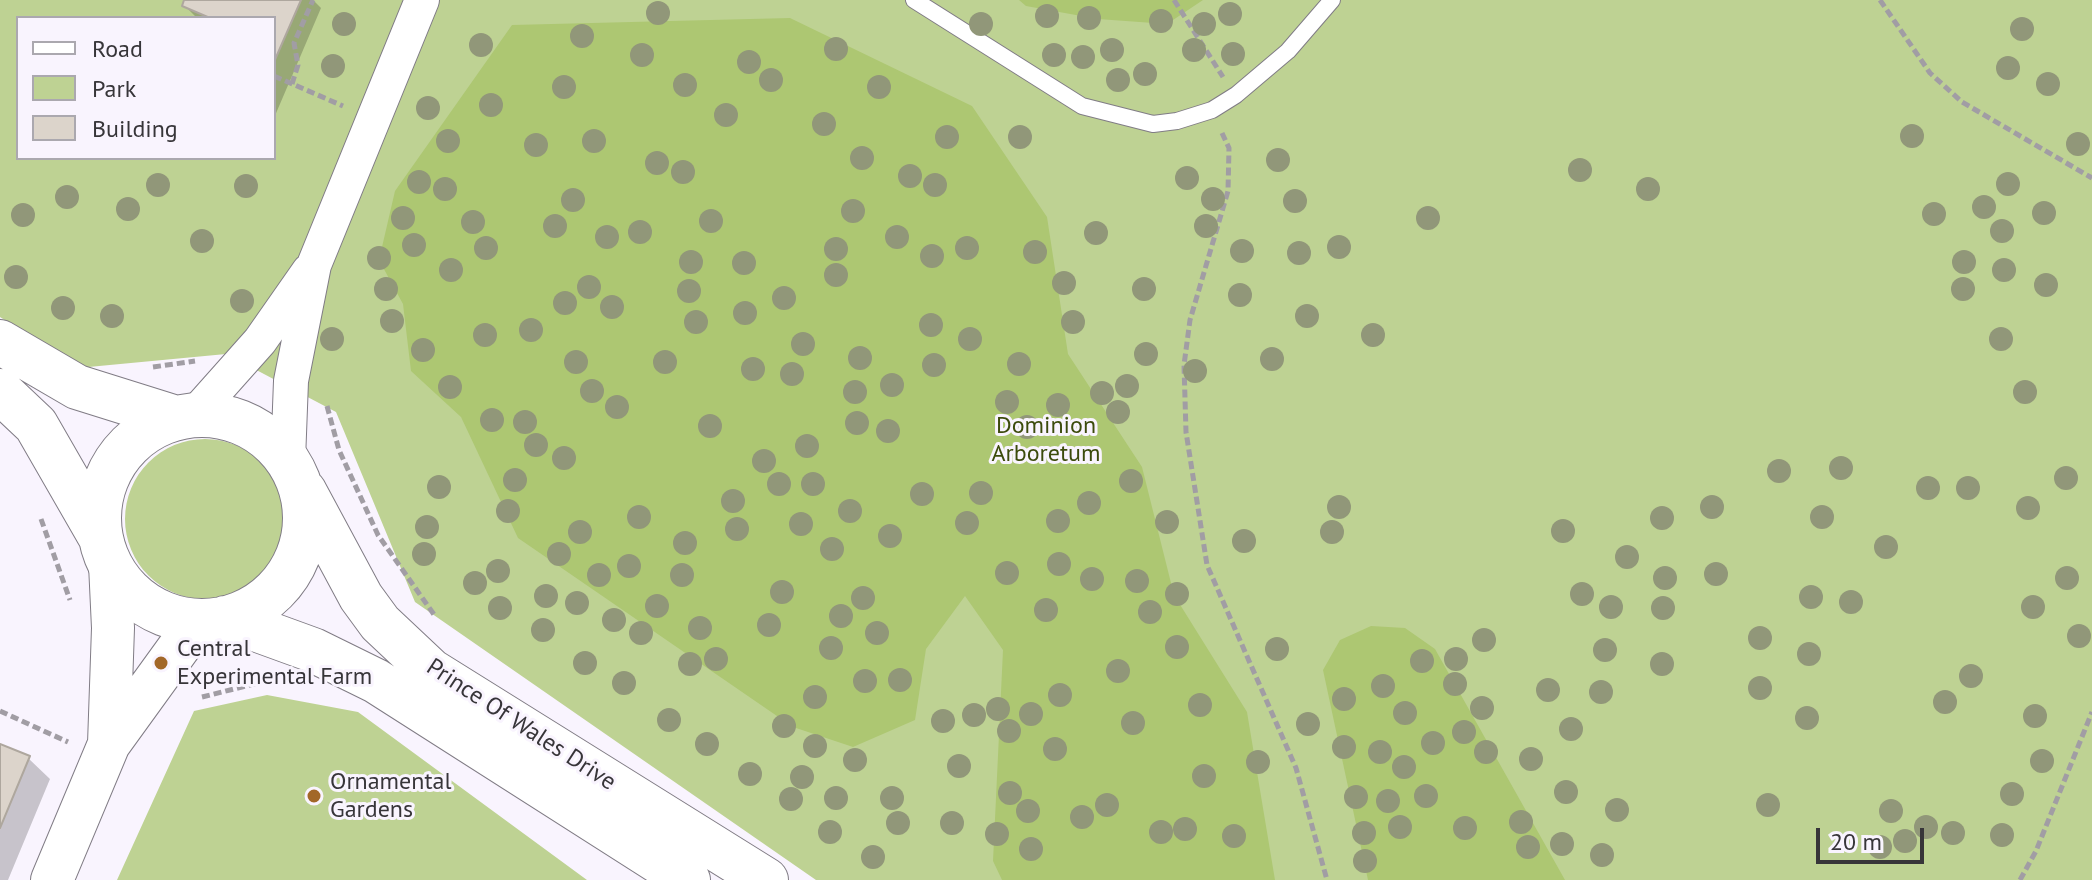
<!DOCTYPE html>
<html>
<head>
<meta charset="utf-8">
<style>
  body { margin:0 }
  #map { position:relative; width:2092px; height:880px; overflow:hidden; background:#f9f4fe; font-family:"PT Sans",sans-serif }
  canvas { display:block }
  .legend { position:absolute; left:16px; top:16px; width:260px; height:144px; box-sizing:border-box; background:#f9f4fe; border:2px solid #aba8af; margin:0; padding:10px 14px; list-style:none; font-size:24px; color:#373539 }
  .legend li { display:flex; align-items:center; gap:16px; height:40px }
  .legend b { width:40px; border:2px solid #aba8af }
  .scale { position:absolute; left:1816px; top:828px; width:108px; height:36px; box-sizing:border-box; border:4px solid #373539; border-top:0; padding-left:10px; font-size:24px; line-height:28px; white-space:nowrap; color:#373539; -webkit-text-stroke:6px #f9f4fe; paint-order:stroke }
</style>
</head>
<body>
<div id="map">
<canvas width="2092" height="880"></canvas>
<ul class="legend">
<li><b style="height:10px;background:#fff"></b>Road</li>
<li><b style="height:22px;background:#bed293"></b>Park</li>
<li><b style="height:22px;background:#dcd4cb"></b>Building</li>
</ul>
<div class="scale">20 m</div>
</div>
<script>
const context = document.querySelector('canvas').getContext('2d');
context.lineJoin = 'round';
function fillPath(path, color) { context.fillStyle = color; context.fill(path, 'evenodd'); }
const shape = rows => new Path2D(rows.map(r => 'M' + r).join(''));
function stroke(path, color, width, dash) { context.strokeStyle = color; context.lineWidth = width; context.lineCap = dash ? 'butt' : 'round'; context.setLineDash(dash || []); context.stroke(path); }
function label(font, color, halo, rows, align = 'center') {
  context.font = font + ' "PT Sans",sans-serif'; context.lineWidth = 6; context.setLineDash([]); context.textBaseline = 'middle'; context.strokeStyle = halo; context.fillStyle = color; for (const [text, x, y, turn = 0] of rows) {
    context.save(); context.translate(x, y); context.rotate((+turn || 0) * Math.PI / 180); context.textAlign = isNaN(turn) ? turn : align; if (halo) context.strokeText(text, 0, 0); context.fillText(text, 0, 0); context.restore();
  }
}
const green = shape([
  [0,0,2092,0,2092,880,816,880,415,602,336,412,226,354,78,368,0,317],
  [18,18,274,18,274,158,18,158],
  '125 519a80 80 0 1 1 160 0a80 80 0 1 1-160 0Z',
  [267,695,358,712,587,880,117,880,194,711]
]);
const forest = shape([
  [1019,0,1203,0,1167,24,1098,19,1026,6],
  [790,18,972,106,1047,217,1068,354,1142,467,1174,595,1247,712,1275,880,1002,880,993,861,1003,650,965,596,926,649,915,720,853,747,793,727,518,538,461,417,411,371,403,304,379,260,395,191,512,25],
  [1371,626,1405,628,1435,649,1565,880,1368,880,1323,670,1340,640]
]);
const shadow = shape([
  [186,0,313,0,321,8,274,118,274,18,197,18,184,5],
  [0,746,28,758,50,779,8,880,0,880]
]);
const building = shape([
  [184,0,301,0,274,62,274,18,210,18,182,6,184,0],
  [0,744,30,756,0,828,0,744]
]);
const path = shape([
  [1174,0,1223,77],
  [1880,0,1930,73,1962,102,2092,178],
  [274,76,343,106],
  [292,84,298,65,294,43,313,0],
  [1222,133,1229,148,1228,191,1190,320,1184,365,1186,432,1207,565,1296,768,1327,880],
  [153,367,195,361],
  [327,406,339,450,378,535,435,616],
  [41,519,70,600],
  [202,697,266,681,276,682],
  [0,711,68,742],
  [2020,880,2036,851,2092,712]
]);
const service = shape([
  [914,0,1082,106,1153,124,1177,121,1212,110,1236,95,1288,51,1332,0]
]);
const minor = shape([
  [195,414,260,341,309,271],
  [288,460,291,381,314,265,422,0]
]);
const tertiary = shape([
  [109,744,113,628,110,564],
  [52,880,109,744,198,621]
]);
const primary = shape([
  [0,342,77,387,176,418],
  [0,391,36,425,101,538],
  '99 518a103 103 0 1 1 206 0a103 103 0 1 1-206 0Z',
  [304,491,361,597,380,623,431,671,766,880],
  [225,618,313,650,376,681,688,880]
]);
const trees = [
  [658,13],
  [1230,14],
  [1047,16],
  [1089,18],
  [1161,21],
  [344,24],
  [981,24],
  [1204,24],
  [2022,29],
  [582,36],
  [481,45],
  [836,49],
  [1112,50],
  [1194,50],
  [1233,54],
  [642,55],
  [1054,55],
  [1083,57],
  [749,62],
  [333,66],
  [2008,68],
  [1145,74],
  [771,80],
  [1118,80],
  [2048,84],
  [685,85],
  [564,87],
  [879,87],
  [491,105],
  [428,108],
  [726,115],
  [824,124],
  [1912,136],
  [947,137],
  [1020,137],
  [448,141],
  [594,141],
  [2078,144],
  [536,145],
  [862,158],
  [1278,160],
  [657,163],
  [1580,170],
  [683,172],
  [910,176],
  [1187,178],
  [419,182],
  [2008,184],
  [158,185],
  [935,185],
  [246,186],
  [445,189],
  [1648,189],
  [67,197],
  [1213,199],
  [573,200],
  [1295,201],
  [1984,207],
  [128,209],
  [853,211],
  [2044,213],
  [1934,214],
  [23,215],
  [403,218],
  [1428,218],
  [711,221],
  [473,222],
  [555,226],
  [1206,226],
  [2002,231],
  [640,232],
  [1096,233],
  [607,237],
  [897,237],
  [202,241],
  [414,245],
  [1339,247],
  [486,248],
  [967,248],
  [836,249],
  [1242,251],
  [1035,252],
  [1299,253],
  [932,256],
  [379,258],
  [691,262],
  [1964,262],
  [744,263],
  [451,270],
  [2004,270],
  [836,275],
  [16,277],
  [1064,283],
  [2046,285],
  [589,287],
  [386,289],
  [1144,289],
  [1963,289],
  [689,291],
  [1240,295],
  [784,298],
  [242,301],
  [565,303],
  [612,307],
  [63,308],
  [745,313],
  [112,316],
  [1307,316],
  [392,321],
  [696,322],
  [1073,322],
  [931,325],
  [531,330],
  [485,335],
  [1373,335],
  [332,339],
  [970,339],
  [2001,339],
  [803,344],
  [423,350],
  [1146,354],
  [860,358],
  [1272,359],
  [576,362],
  [665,362],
  [1019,364],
  [934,365],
  [753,369],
  [1195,371],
  [792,374],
  [892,385],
  [1127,386],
  [450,387],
  [592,391],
  [855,392],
  [2025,392],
  [1102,393],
  [1007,402],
  [1058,405],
  [617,407],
  [1118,412],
  [492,420],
  [525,422],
  [857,423],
  [710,426],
  [1027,427],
  [888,431],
  [536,445],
  [807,446],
  [564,458],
  [764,461],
  [1841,468],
  [1779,471],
  [2066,478],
  [515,480],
  [1131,481],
  [779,484],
  [813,484],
  [439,487],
  [1928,488],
  [1968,488],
  [981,493],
  [922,494],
  [733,501],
  [1089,503],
  [1339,507],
  [1712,507],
  [2028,508],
  [508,511],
  [850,511],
  [639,517],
  [1822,517],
  [1662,518],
  [1058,521],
  [1167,522],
  [967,523],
  [801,524],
  [427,527],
  [737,529],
  [1563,531],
  [580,532],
  [1332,532],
  [890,536],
  [1244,541],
  [685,543],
  [1886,547],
  [832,549],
  [424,554],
  [559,554],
  [1627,557],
  [1059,564],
  [629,566],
  [498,571],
  [1007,573],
  [1716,574],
  [599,575],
  [682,575],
  [1665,578],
  [2067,578],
  [1092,579],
  [1137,581],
  [475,583],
  [782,592],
  [1177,594],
  [1582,594],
  [546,596],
  [1811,597],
  [863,598],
  [1851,602],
  [577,603],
  [657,606],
  [1611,607],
  [2033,607],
  [500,608],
  [1663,608],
  [1046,610],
  [1150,612],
  [841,616],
  [614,620],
  [769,625],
  [700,628],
  [543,630],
  [641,633],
  [877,633],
  [2079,636],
  [1760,638],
  [1484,640],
  [1177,647],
  [831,648],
  [1277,649],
  [1605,650],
  [1809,654],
  [716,659],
  [1456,659],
  [1422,661],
  [585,663],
  [690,664],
  [1662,664],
  [1118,671],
  [1971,676],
  [900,680],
  [865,681],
  [624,683],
  [1455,684],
  [1383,686],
  [1760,688],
  [1548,690],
  [1601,692],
  [1060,695],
  [815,697],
  [1344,699],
  [1945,702],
  [1200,705],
  [1482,708],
  [998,709],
  [1405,713],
  [1031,714],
  [974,715],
  [2035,716],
  [1807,718],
  [669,720],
  [943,721],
  [1133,723],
  [1308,724],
  [784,726],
  [1571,729],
  [1009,731],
  [1464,732],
  [1433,743],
  [707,744],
  [815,746],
  [1344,747],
  [1055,749],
  [1380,752],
  [1486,752],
  [1531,759],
  [855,760],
  [2042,761],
  [1258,762],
  [959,766],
  [1404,767],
  [750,774],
  [1204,776],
  [802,777],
  [1566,792],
  [1010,793],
  [2012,794],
  [1426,796],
  [1356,797],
  [836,798],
  [892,798],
  [791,799],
  [1388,801],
  [1107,805],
  [1768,805],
  [1617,810],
  [1028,811],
  [1891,811],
  [1082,817],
  [1521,822],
  [898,823],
  [952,823],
  [1400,827],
  [1926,827],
  [1465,828],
  [1185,829],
  [830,832],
  [1161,832],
  [1364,833],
  [1953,833],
  [997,834],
  [2002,835],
  [1234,836],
  [1905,841],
  [1562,844],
  [1528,847],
  [1880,847],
  [1031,849],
  [1602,855],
  [873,857],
  [1365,861]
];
const markers = [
  [161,663,8,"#a26728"],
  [314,796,8,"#a26728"]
];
const parkNames = [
  ["Dominion",1046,426],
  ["Arboretum",1046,454]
];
const poiNames = [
  ["Central",177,649],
  ["Experimental Farm",177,677],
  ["Ornamental",330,782],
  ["Gardens",330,810]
];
const streetNames = [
  ["Prince Of Wales Drive",521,725,33]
];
fillPath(green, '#bed293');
fillPath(forest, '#adc772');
fillPath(shadow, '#0003');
fillPath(building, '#dcd4cb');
stroke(building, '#aea79e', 2);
stroke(service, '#807c85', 18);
stroke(minor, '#807c85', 36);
stroke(tertiary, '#807c85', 44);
stroke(primary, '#807c85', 46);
stroke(path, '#a19da4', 5, [8, 4]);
stroke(service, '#fff', 16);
stroke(minor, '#fff', 34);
stroke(tertiary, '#fff', 42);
stroke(primary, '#fff', 44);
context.fillStyle = '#919779';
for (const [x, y] of trees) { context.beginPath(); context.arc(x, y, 12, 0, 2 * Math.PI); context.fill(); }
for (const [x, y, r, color] of markers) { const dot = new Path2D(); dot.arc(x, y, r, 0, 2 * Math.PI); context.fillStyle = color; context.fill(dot); stroke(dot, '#f9f4fe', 3); }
label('24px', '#3c4b0c', '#f9f4fe', parkNames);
label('24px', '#373539', '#f9f4fe', poiNames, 'left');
label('24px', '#373539', '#f9f4fe', streetNames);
</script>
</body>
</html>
